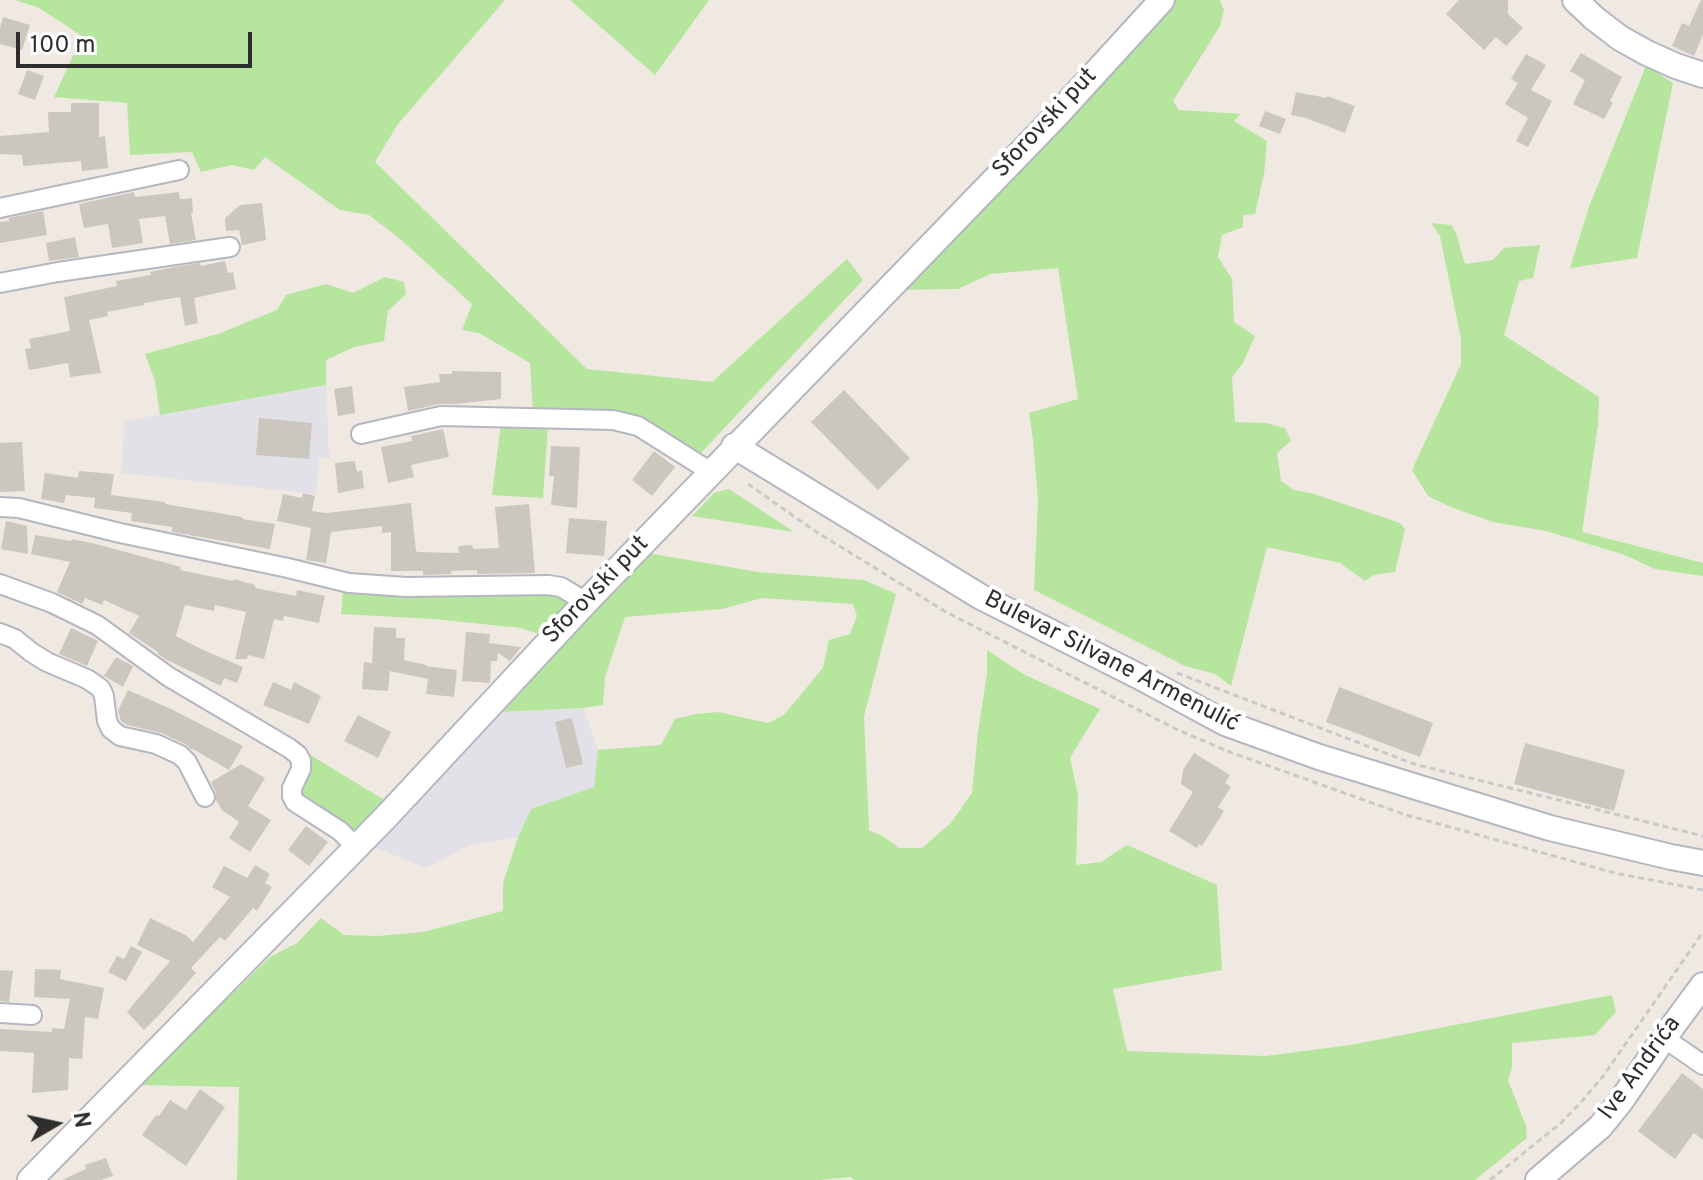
<!DOCTYPE html>
<html>
<head>
<meta charset="utf-8">
<style>
  body { margin:0 }
  #map { position:relative; width:1703px; height:1180px; overflow:hidden; background:#efe9e1; font-family:Overpass,sans-serif }
  canvas { display:block }
  .north { position:absolute; left:16px; top:1084px; width:80px; height:80px; -webkit-text-stroke:6px #fff; paint-order:stroke; rotate:81deg; font-size:22px; font-weight:700; line-height:32px; text-align:center; color:#2e2e2e }
  .north::after { content:''; display:block; margin:auto; width:28px; height:36px; background:#2e2e2e; clip-path:polygon(50% 0,100% 100%,50% 72%,0 100%) }
  .scale { position:absolute; left:16px; top:32px; width:236px; height:36px; box-sizing:border-box; border:4px solid #2e2e2e; border-top:0; padding-left:10px; font-size:24px; line-height:28px; white-space:nowrap; color:#2e2e2e; -webkit-text-stroke:6px #fff; paint-order:stroke }
</style>
</head>
<body>
<div id="map">
<canvas width="1703" height="1180"></canvas>
<div class="north">N</div>
<div class="scale">100 m</div>
</div>
<script>
const context = document.querySelector('canvas').getContext('2d');
context.lineJoin = 'round';
function fillPath(path, color) { context.fillStyle = color; context.fill(path, 'evenodd'); }
const shape = rows => new Path2D(rows.map(r => 'M' + r).join(''));
function stroke(path, color, width, dash) { context.strokeStyle = color; context.lineWidth = width; context.lineCap = dash ? 'butt' : 'round'; context.setLineDash(dash || []); context.stroke(path); }
function label(font, color, halo, rows, align = 'center') {
  context.font = font + ' Overpass,sans-serif'; context.lineWidth = 8; context.setLineDash([]); context.textBaseline = 'middle'; context.strokeStyle = halo; context.fillStyle = color; for (const [text, x, y, turn = 0] of rows) {
    context.save(); context.translate(x, y); context.rotate((+turn || 0) * Math.PI / 180); context.textAlign = isNaN(turn) ? turn : align; if (halo) context.strokeText(text, 0, 0); context.fillText(text, 0, 0); context.restore();
  }
}
const industrial = shape([
  [326,385,329,458,319,458,316,494,121,473,125,421],
  [583,708,598,750,595,787,531,809,518,837,470,845,426,868,374,847,500,712]
]);
const green = shape([
  [15,0,505,0,398,124,375,162,587,369,712,382,847,259,863,280,700,454,643,418,629,414,533,413,530,363,479,333,462,330,472,304,399,238,369,215,340,210,265,157,254,170,232,165,201,172,192,152,130,155,127,103,54,97,82,36,39,8],
  [570,0,709,0,655,75],
  [1174,0,1220,0,1224,10,1220,26,1173,101,1179,110,1241,114,1234,121,1267,141,1264,174,1255,214,1243,215,1243,227,1222,235,1218,257,1232,279,1234,322,1255,336,1243,363,1232,377,1235,422,1266,423,1285,428,1291,441,1277,453,1281,481,1294,490,1311,493,1400,523,1405,529,1395,572,1373,575,1365,581,1340,563,1267,547,1231,686,1215,674,1185,666,1034,590,1038,500,1033,440,1029,413,1078,399,1058,268,990,274,958,289,896,290],
  [1646,66,1673,83,1637,258,1570,268,1589,207],
  [1431,223,1451,225,1456,233,1465,264,1493,260,1504,248,1540,245,1533,278,1519,281,1504,335,1599,397,1598,425,1582,532,1703,563,1703,576,1655,569,1625,555,1546,531,1493,522,1453,508,1428,496,1412,470,1461,364,1461,339,1440,236],
  [385,277,404,282,406,294,388,311,384,341,354,347,326,360,326,385,160,415,155,381,145,354,218,334,277,310,286,295,326,284,353,293],
  [501,424,548,426,543,498,492,495],
  [729,489,794,532,692,516,714,493],
  [648,553,758,572,864,580,896,594,864,716,869,830,884,837,899,848,922,848,951,823,972,793,978,732,987,674,987,650,1025,675,1100,709,1070,758,1078,795,1076,865,1101,862,1127,845,1217,885,1222,970,1113,989,1127,1051,1266,1056,1350,1045,1612,995,1616,1012,1595,1035,1512,1043,1512,1068,1508,1080,1526,1126,1527,1138,1475,1180,855,1180,850,1177,819,1180,237,1180,239,1087,138,1085,270,957,297,943,321,918,344,935,378,936,423,932,503,911,503,883,518,837,531,809,594,787,598,750,661,745,675,719,696,714,718,712,768,723,784,715,823,668,829,640,850,634,857,616,853,604,762,598,722,609,625,617,605,677,603,705,583,708,500,712],
  [555,591,562,595,568,602,568,606,542,632,536,633,521,628,434,619,341,614,343,592],
  [307,753,386,801,357,834,299,794]
]);
const building = shape([
  [1459,0,1508,0,1508,14,1523,28,1506,46,1496,37,1484,50,1446,14],
  [1701,0,1703,0,1703,35,1694,56,1672,46,1682,23,1689,26],
  [3,17,30,25,22,50,0,44,0,28],
  [1581,53,1622,77,1610,101,1613,103,1604,119,1573,104,1585,80,1570,71],
  [1526,54,1546,65,1531,90,1552,101,1528,147,1516,141,1528,118,1505,104,1518,83,1511,79],
  [27,70,44,76,35,100,18,94],
  [1296,92,1327,98,1327,96,1355,106,1345,133,1306,118,1291,115],
  [71,103,99,103,99,137,105,136,108,168,82,171,81,161,23,166,22,155,0,154,0,136,49,132,48,112,71,112],
  [1265,111,1286,119,1280,134,1259,126],
  [134,192,135,197,179,192,180,199,192,198,193,213,191,213,196,240,170,244,165,216,139,219,143,243,112,248,108,224,84,228,79,204],
  [262,203,266,240,242,245,239,230,226,231,225,218,240,205],
  [43,211,47,235,0,243,0,222,9,221,9,218],
  [75,237,79,257,49,261,46,243],
  [225,261,228,273,233,272,236,289,194,298,198,323,185,326,180,297,144,303,144,305,107,312,108,316,89,320,101,373,70,377,68,363,29,370,25,349,31,348,29,339,70,331,64,297,117,286,116,281,151,275,150,272,174,267,200,263,201,266],
  [452,371,501,372,501,399,456,404,439,404,408,411,404,387,440,382,439,374,452,374],
  [352,386,355,413,338,416,334,389],
  [844,390,910,458,878,490,811,422],
  [259,418,312,423,309,459,256,455],
  [443,429,449,457,411,465,414,477,388,483,381,447,412,441,411,436],
  [22,442,25,491,0,492,0,443],
  [551,446,580,447,577,508,551,505,554,476,549,476],
  [654,451,675,467,652,496,632,480],
  [355,461,357,472,362,470,364,488,338,493,335,463],
  [79,471,114,474,111,495,165,502,165,504,242,517,242,519,275,524,270,549,172,532,172,527,131,521,132,513,94,508,95,498,66,495,64,503,41,499,45,473,78,478],
  [303,493,315,496,312,511,317,512,327,513,411,503,416,551,418,552,459,553,458,546,472,545,473,549,499,548,495,507,529,504,535,573,477,574,477,570,451,571,451,574,423,575,423,571,391,571,391,532,382,533,382,526,331,532,326,563,306,560,311,528,277,521,283,494,302,498],
  [569,518,607,521,604,556,566,553],
  [6,521,27,526,28,554,1,549],
  [35,535,71,541,72,539,96,544,181,567,180,570,233,581,234,579,255,585,255,588,296,596,297,590,325,596,319,623,284,616,283,621,274,619,264,659,248,655,247,659,235,659,246,612,215,605,214,611,185,605,176,636,201,649,243,667,237,683,224,678,221,686,165,659,157,653,158,652,129,633,139,616,104,600,102,605,85,598,82,604,57,592,70,562,31,554],
  [374,627,396,628,396,638,405,638,404,660,426,665,425,666,457,670,454,697,426,694,428,679,390,671,388,691,362,689,364,662,372,663],
  [71,628,98,641,87,666,59,654],
  [466,632,490,634,489,643,521,647,510,661,498,653,497,661,491,661,490,683,462,681],
  [116,657,133,666,123,687,104,676],
  [273,682,291,690,294,682,321,696,309,724,263,705],
  [1339,687,1433,723,1420,757,1326,722],
  [128,690,171,709,243,746,229,770,193,749,192,750,185,744,161,733,127,725,121,721,118,711],
  [358,715,391,732,378,758,344,741],
  [572,718,583,764,566,768,555,722],
  [1525,743,1625,770,1614,811,1514,784],
  [1194,753,1230,775,1225,783,1231,787,1218,807,1224,811,1202,846,1199,844,1197,848,1169,831,1193,792,1181,784,1183,770],
  [241,764,265,778,248,806,271,820,250,852,229,838,239,822,222,810,216,800,216,792,211,782],
  [306,826,328,842,309,866,288,850],
  [255,865,270,874,265,883,272,887,257,911,253,908,225,941,220,937,191,968,196,973,159,1015,144,1030,127,1012,170,961,137,945,150,918,187,936,193,942,230,897,212,887,224,866,247,878],
  [131,946,142,952,126,981,108,972,117,956,124,959],
  [35,969,61,970,60,979,104,988,98,1019,85,1017,82,1059,69,1058,68,1090,32,1093,34,1053,0,1051,0,1029,52,1032,52,1028,64,1029,70,999,34,997],
  [0,970,13,971,9,1002,0,1001],
  [1682,1073,1703,1089,1703,1140,1694,1133,1675,1159,1638,1131],
  [200,1089,225,1107,186,1166,142,1135,156,1115,159,1116,170,1100,186,1110],
  [106,1158,113,1176,101,1180,62,1180,86,1169,85,1165]
]);
const path = shape([
  [748,484,815,531,946,612,1176,729,1227,751,1403,814,1615,873,1703,890],
  [1177,673,1414,764,1703,836],
  [1490,1180,1561,1123,1582,1101,1604,1075,1703,932]
]);
const street = shape([
  [0,208,179,170],
  [0,283,58,272,230,247],
  [361,434,441,416,613,420,638,426,711,472],
  [0,507,19,508,120,533,288,568,349,583,406,587,548,585,561,587,586,602],
  [0,584,52,603,97,625,169,677,289,748,298,755,301,761,301,769,292,788,292,796,295,802,340,831,355,846],
  [0,633,15,639,31,652,47,662,87,679,96,685,101,689,104,696,107,721,111,729,120,736,156,744,180,755,187,762,205,797],
  [0,1013,32,1015],
  [1664,1038,1703,1065]
]);
const secondary = shape([
  [1575,0,1594,18,1620,38,1647,53,1676,66,1703,75],
  [734,446,981,597,1140,677,1225,723,1319,757,1550,828,1671,857,1703,863],
  [30,1180,386,817,586,602,1056,116,1162,0],
  [1538,1180,1600,1127,1621,1101,1664,1038,1703,985]
]);
const streetNames = [
  ["Sforovski put",1046,124,-47],
  ["Sforovski put",597,591,-46],
  ["Bulevar Silvane Armenulić",1111,663,27],
  ["Ive Andrića",1641,1069,-54]
];
fillPath(industrial, '#e3e1e8');
fillPath(green, '#b6e59e');
fillPath(building, '#cbc7bf');
stroke(street, '#b4b7c1', 22);
stroke(secondary, '#b4b7c1', 28);
stroke(path, '#c9c9c9', 3, [6, 4]);
stroke(street, '#fff', 18);
stroke(secondary, '#fff', 24);
label('24px', '#2e2e2e', '#fff', streetNames);
</script>
</body>
</html>
